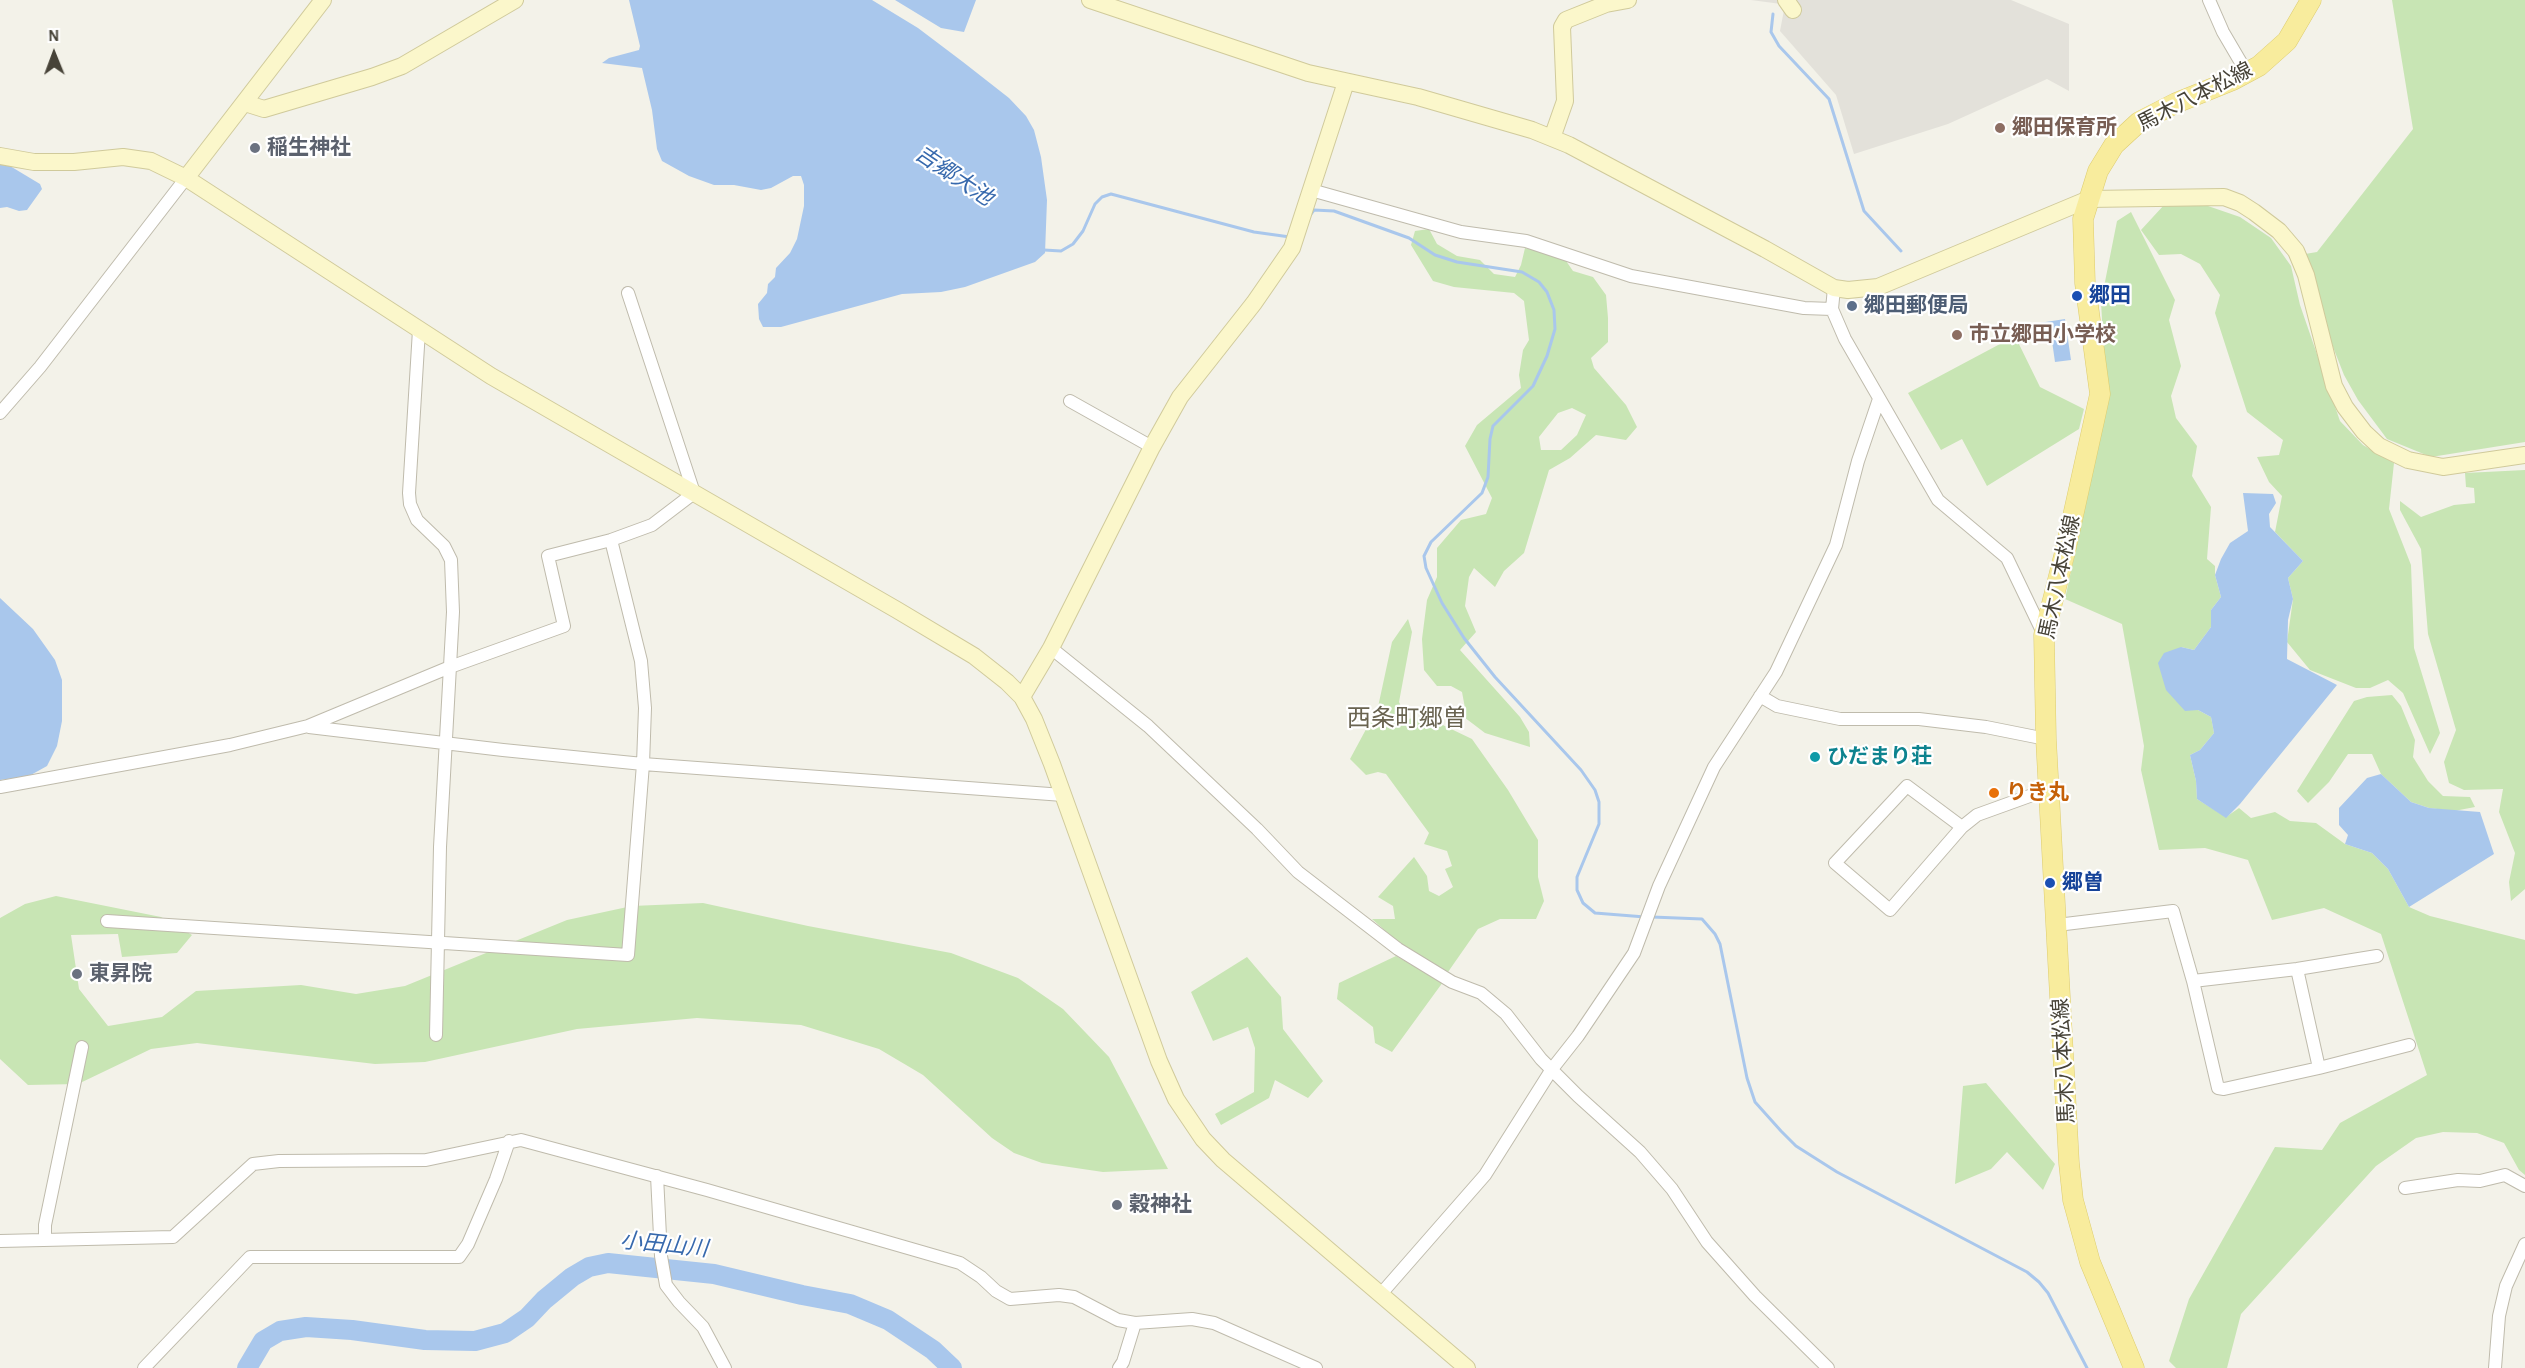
<!DOCTYPE html>
<html>
<head>
<meta charset="utf-8">
<style>
  body { margin:0 }
  #map { position:relative; width:2525px; height:1368px; overflow:hidden; background:#f3f2e9; font-family:"Alegreya Sans",sans-serif }
  canvas { display:block }
  .north { position:absolute; left:24px; top:24px; width:60px; height:60px; -webkit-text-stroke:4px #fff; paint-order:stroke; rotate:359deg; font-size:16px; font-weight:700; line-height:24px; text-align:center; color:#474338 }
  .north::after { content:''; display:block; margin:auto; width:21px; height:27px; background:#474338; clip-path:polygon(50% 0,100% 100%,50% 72%,0 100%) }
</style>
</head>
<body>
<div id="map">
<canvas width="2525" height="1368"></canvas>
<div class="north">N</div>
</div>
<script>
const context = document.querySelector('canvas').getContext('2d');
context.lineJoin = 'round';
function fillPath(path, color) { context.fillStyle = color; context.fill(path, 'evenodd'); }
const shape = rows => new Path2D(rows.map(r => 'M' + r).join(''));
function stroke(path, color, width, dash) { context.strokeStyle = color; context.lineWidth = width; context.lineCap = dash ? 'butt' : 'round'; context.setLineDash(dash || []); context.stroke(path); }
function label(font, color, halo, rows, align = 'center') {
  context.font = font + ' "Alegreya Sans","Noto Sans JP",sans-serif'; context.lineWidth = 4.5; context.setLineDash([]); context.textBaseline = 'middle'; context.strokeStyle = halo; context.fillStyle = color; for (const [text, x, y, turn = 0] of rows) {
    context.save(); context.translate(x, y); context.rotate((+turn || 0) * Math.PI / 180); context.textAlign = isNaN(turn) ? turn : align; if (halo) context.strokeText(text, 0, 0); context.fillText(text, 0, 0); context.restore();
  }
}
const industrial = shape([
  [1751,0,2011,0,2069,24,2069,91,2047,79,1948,124,1854,154,1836,95,1780,31,1784,10,1781,4]
]);
const green = shape([
  [2392,0,2525,0,2525,442,2431,457,2387,439,2358,400,2344,375,2333,347,2305,254,2317,252,2413,129],
  [2164,205,2208,206,2240,217,2271,238,2291,266,2300,305,2340,421,2363,445,2394,463,2389,509,2411,565,2414,648,2440,733,2430,754,2403,693,2388,680,2370,688,2356,688,2310,670,2287,642,2293,599,2288,578,2303,561,2275,532,2282,496,2269,482,2257,457,2279,455,2283,440,2247,412,2215,313,2220,295,2200,264,2181,254,2159,255,2141,230],
  [2131,212,2175,300,2169,320,2181,366,2171,396,2176,418,2197,446,2192,476,2211,507,2207,559,2215,566,2215,575,2221,597,2211,610,2211,627,2194,650,2181,647,2198,710,2211,717,2214,733,2200,750,2190,755,2196,781,2197,799,2226,817,2239,808,2251,818,2275,812,2290,821,2316,823,2345,844,2372,853,2388,869,2409,907,2430,916,2525,940,2525,1175,2519,1170,2504,1143,2477,1133,2443,1132,2416,1138,2376,1166,2241,1314,2227,1368,2176,1368,2169,1361,2189,1299,2275,1147,2322,1150,2340,1123,2427,1075,2381,934,2324,908,2272,920,2248,860,2205,848,2159,850,2141,770,2144,746,2122,624,2065,599,2107,405,2101,302,2117,221],
  [1429,229,1437,244,1457,256,1480,260,1494,274,1515,277,1521,265,1525,248,1564,258,1573,271,1593,277,1606,295,1608,318,1608,342,1591,358,1594,368,1626,405,1637,427,1626,440,1596,435,1570,458,1549,470,1524,553,1504,571,1495,587,1474,568,1469,577,1465,606,1476,632,1460,650,1520,717,1529,732,1530,747,1485,733,1460,714,1465,708,1462,692,1451,686,1437,686,1424,670,1422,639,1427,600,1437,577,1437,548,1461,520,1486,514,1492,498,1465,446,1477,425,1521,388,1519,375,1523,350,1529,340,1524,301,1514,293,1454,287,1433,281,1411,245,1415,231],
  [1572,408,1586,415,1577,435,1561,450,1541,450,1539,437,1558,413],
  [2015,336,2040,387,2084,409,2079,429,1987,486,1962,439,1941,450,1908,393],
  [2525,470,2525,889,2511,901,2509,882,2515,853,2499,812,2503,789,2464,790,2449,783,2444,762,2456,730,2428,634,2421,549,2400,510,2400,501,2421,517,2454,505,2475,503,2474,488,2466,487,2465,473],
  [1408,619,1412,632,1399,702,1407,719,1426,717,1472,739,1508,790,1538,840,1538,877,1544,901,1536,919,1500,919,1478,929,1448,972,1399,943,1372,919,1395,919,1393,906,1378,897,1414,857,1427,876,1429,891,1439,896,1453,887,1445,869,1452,866,1447,851,1424,844,1429,833,1386,774,1378,772,1366,775,1350,759,1378,707,1392,642],
  [2392,695,2401,706,2415,740,2413,757,2428,781,2443,796,2470,797,2475,807,2454,811,2429,808,2411,802,2381,774,2372,754,2348,754,2329,782,2308,803,2297,791,2354,701,2367,697],
  [56,896,161,917,192,935,177,953,122,957,118,934,71,935,79,989,108,1026,162,1017,196,991,301,985,356,994,405,986,567,920,632,906,703,903,808,926,951,953,1018,978,1063,1009,1109,1057,1168,1169,1103,1172,1042,1163,1014,1153,992,1138,923,1075,879,1049,801,1025,697,1018,577,1029,425,1062,375,1064,197,1043,151,1049,78,1084,28,1085,0,1059,0,918,25,904],
  [1396,956,1443,982,1392,1052,1375,1043,1373,1027,1337,999,1339,983],
  [1247,957,1281,997,1283,1029,1323,1081,1308,1098,1275,1080,1269,1098,1221,1125,1215,1114,1254,1092,1255,1048,1248,1027,1213,1041,1191,992],
  [1986,1083,2055,1164,2043,1190,2007,1152,1991,1169,1955,1184,1963,1086]
]);
const water = shape([
  [629,0,872,0,918,28,963,62,1009,98,1026,116,1034,130,1041,157,1047,200,1045,253,1035,262,965,287,941,292,902,294,781,327,763,327,759,319,758,304,767,293,768,284,775,277,776,268,790,253,797,239,804,206,804,185,801,176,793,176,771,188,761,190,734,185,714,185,689,176,662,161,657,149,652,110,642,68,602,63,609,58,639,50,640,46],
  [895,0,976,0,964,32,941,28],
  [0,160,40,184,42,189,27,210,19,211,7,207,0,208],
  [2065,319,2071,360,2055,362,2052,341,2041,342,2039,323],
  [2243,493,2273,494,2276,503,2269,514,2270,527,2303,561,2288,578,2293,599,2288,620,2287,659,2337,685,2240,804,2226,818,2197,799,2196,781,2190,755,2200,750,2214,733,2211,717,2198,710,2185,711,2166,690,2158,663,2164,653,2181,647,2194,650,2211,627,2211,610,2221,597,2215,575,2221,559,2230,543,2248,531],
  [0,598,33,629,55,660,62,680,62,721,57,746,47,766,29,776,0,780],
  [2381,774,2411,802,2429,808,2480,812,2494,854,2409,907,2388,869,2372,853,2345,844,2348,835,2339,825,2339,808,2367,778]
]);
const stream = shape([
  [1773,14,1771,32,1779,46,1829,99,1864,211,1901,251],
  [1311,214,1314,210,1334,211,1409,238,1435,255,1457,262,1522,272,1539,282,1547,292,1554,310,1555,329,1547,356,1533,386,1493,426,1490,439,1488,477,1482,493,1431,542,1424,556,1426,568,1442,603,1464,638,1495,677,1581,770,1595,790,1599,802,1599,824,1577,877,1577,890,1583,903,1595,913,1645,917],
  [1044,250,1061,251,1073,244,1083,231,1095,204,1102,197,1111,194,1254,232,1290,237],
  [1652,917,1702,919,1715,934,1720,944,1747,1078,1755,1102,1781,1131,1796,1146,1837,1172,2027,1272,2039,1282,2048,1293,2087,1368]
]);
const river = shape([
  [247,1368,263,1341,280,1331,306,1327,352,1330,425,1340,475,1341,505,1333,527,1318,544,1300,572,1277,589,1267,608,1263,714,1274,802,1295,850,1304,888,1320,933,1350,952,1368]
]);
const street = shape([
  [2209,0,2223,32,2247,73],
  [1311,190,1461,232,1526,241,1631,276,1804,308,1832,309],
  [1834,288,1832,309,1845,339,1938,500,2007,558,2044,635],
  [419,330,409,493,410,504,417,520,444,546,451,560,453,612,440,847,436,1035],
  [1070,401,1152,447],
  [0,413,40,367,186,178],
  [1051,648,1148,726,1257,829,1298,872,1398,949,1452,982,1481,993,1506,1014,1541,1059,1578,1096,1640,1152,1672,1189,1707,1242,1755,1296,1828,1368],
  [1760,696,1777,706,1840,719,1919,719,1986,727,2046,739],
  [309,727,503,750,643,764,1063,795],
  [1907,786,1962,827,1890,910,1835,863,1907,786],
  [0,787,230,745,308,726,450,667,564,626,548,556,611,540,652,525,694,493,628,293],
  [1962,827,1977,815,2049,789],
  [107,921,628,955,643,764,645,708,641,661,611,540],
  [2057,925,2173,911,2193,981,2218,1088,2224,1089,2319,1068,2409,1045],
  [2297,969,2319,1068],
  [2193,981,2297,969,2377,956],
  [657,1176,661,1256,666,1285,679,1302,703,1327,725,1368],
  [2405,1188,2458,1180,2480,1181,2505,1175,2525,1186],
  [45,1240,45,1225,82,1047],
  [0,1241,173,1237,253,1164,279,1161,426,1160,521,1140,707,1190,960,1263,981,1277,996,1291,1010,1299,1059,1295,1074,1297,1118,1320,1135,1323,1192,1319,1214,1323,1316,1368],
  [1380,1295,1485,1175,1552,1069,1578,1036,1634,953,1659,886,1714,767,1776,672,1836,545,1858,461,1879,399],
  [144,1368,250,1257,459,1257,468,1244,496,1179,509,1141],
  [1119,1368,1123,1362,1135,1323],
  [2495,1368,2499,1316,2506,1286,2525,1244]
]);
const secondary = shape([
  [1090,0,1308,73,1418,97,1532,130,1569,145,1765,249,1834,288,1848,290,1878,287,2089,199,2224,197,2240,203,2254,212,2279,231,2296,251,2306,275,2334,386,2345,407,2364,432,2379,446,2408,460,2443,467,2525,455],
  [1786,0,1793,10],
  [245,103,264,109,372,77,402,66,515,0],
  [1552,138,1565,101,1562,27,1566,20,1606,4,1628,0],
  [0,156,34,162,74,162,123,157,151,161,186,178,491,376,897,610,974,656,1007,682,1022,697,1034,719,1052,764,1159,1061,1176,1099,1203,1139,1223,1160,1467,1368],
  [186,178,323,0],
  [1022,697,1051,648,1152,447,1180,397,1254,303,1292,248,1346,82]
]);
const primary = shape([
  [2134,1368,2090,1262,2073,1200,2069,1163,2046,739,2044,635,2065,552,2100,394,2085,283,2083,219,2098,171,2114,145,2139,122,2176,103,2233,80,2259,66,2287,41,2311,0]
]);
const markers = [
  [2000,128,6,"#8d6e63"],
  [255,148,6,"#6b7280"],
  [2077,296,6,"#1a4fb4"],
  [1852,306,6,"#5c6f8a"],
  [1957,335,6,"#8d6e63"],
  [1815,757,6,"#0f9aa8"],
  [1994,793,6,"#e8710a"],
  [2050,883,6,"#1a4fb4"],
  [77,974,6,"#6b7280"],
  [1117,1205,6,"#6b7280"]
];
const streetNames = [
  ["馬木八本松線",2195,97,-27],
  ["馬木八本松線",2060,577,-78],
  ["馬木八本松線",2064,1061,-93]
];
const educationNames = [
  ["郷田保育所",2012,128],
  ["市立郷田小学校",1969,335]
];
const worshipNames = [
  ["稲生神社",267,148],
  ["東昇院",89,974],
  ["穀神社",1129,1205]
];
const transitNames = [
  ["郷田",2089,296],
  ["郷曽",2062,883]
];
const serviceNames = [
  ["郷田郵便局",1864,306]
];
const cultureNames = [
  ["ひだまり荘",1827,757]
];
const foodNames = [
  ["りき丸",2006,793]
];
const waterNames = [
  ["吉郷大池",954,176,34],
  ["小田山川",664,1245,6]
];
const quarterNames = [
  ["西条町郷曽",1407,719]
];
fillPath(industrial, '#e3e1da');
fillPath(green, '#c8e5b4');
fillPath(water, '#a9c7ec');
stroke(stream, '#a9c7ec', 3);
stroke(river, '#a9c7ec', 20);
stroke(street, '#bfbbac', 14);
stroke(secondary, '#d0ca9b', 18);
stroke(primary, '#ddcc6e', 21);
stroke(street, '#fff', 12);
stroke(secondary, '#fbf7cb', 16);
stroke(primary, '#f8ec9d', 20);
for (const [x, y, r, color] of markers) { const dot = new Path2D(); dot.arc(x, y, r, 0, 2 * Math.PI); context.fillStyle = color; context.fill(dot); stroke(dot, '#fff', 2); }
label('21px', '#474338', '#fff', streetNames);
label('bold 21px', '#785e54', '#fff', educationNames, 'left');
label('bold 21px', '#5b616d', '#fff', worshipNames, 'left');
label('bold 21px', '#164399', '#fff', transitNames, 'left');
label('bold 21px', '#4e5e75', '#fff', serviceNames, 'left');
label('bold 21px', '#0d838f', '#fff', cultureNames, 'left');
label('bold 21px', '#c56008', '#fff', foodNames, 'left');
label('italic 22px', '#3769ad', '#fff', waterNames);
label('24px', '#696350', '#fff', quarterNames);
</script>
</body>
</html>
